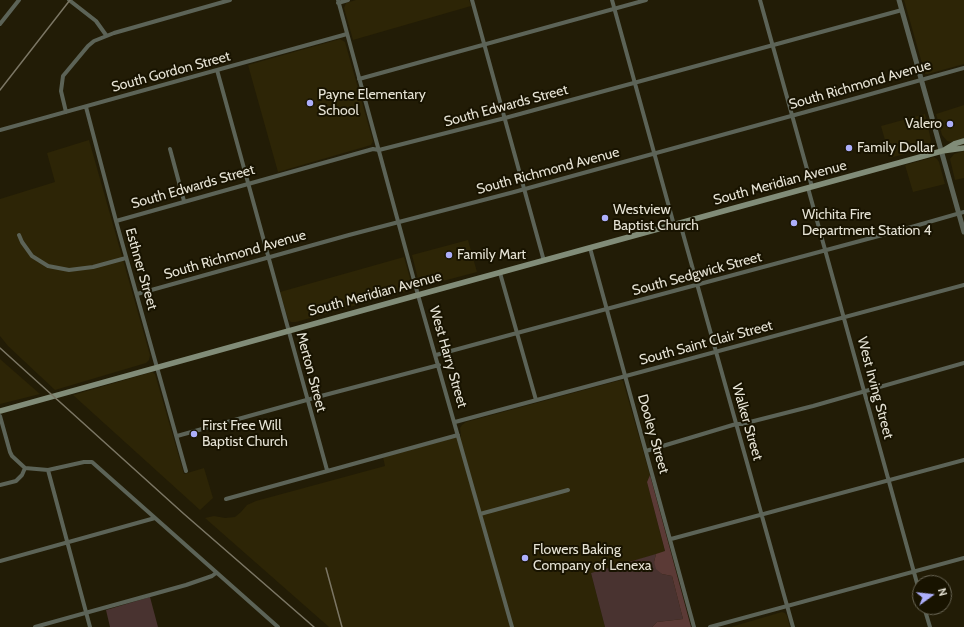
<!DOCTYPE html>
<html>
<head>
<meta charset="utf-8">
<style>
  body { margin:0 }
  #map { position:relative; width:964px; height:627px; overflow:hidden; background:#221c06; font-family:Cabin,sans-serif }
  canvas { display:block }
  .north { position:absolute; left:912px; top:575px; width:40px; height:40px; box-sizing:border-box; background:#181300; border:1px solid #6a6655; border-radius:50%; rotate:75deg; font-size:11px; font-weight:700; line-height:16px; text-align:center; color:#e6e3d5 }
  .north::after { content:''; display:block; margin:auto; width:14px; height:18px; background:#adaffb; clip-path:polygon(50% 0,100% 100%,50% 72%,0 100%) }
</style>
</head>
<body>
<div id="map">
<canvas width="964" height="627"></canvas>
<div class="north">N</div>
</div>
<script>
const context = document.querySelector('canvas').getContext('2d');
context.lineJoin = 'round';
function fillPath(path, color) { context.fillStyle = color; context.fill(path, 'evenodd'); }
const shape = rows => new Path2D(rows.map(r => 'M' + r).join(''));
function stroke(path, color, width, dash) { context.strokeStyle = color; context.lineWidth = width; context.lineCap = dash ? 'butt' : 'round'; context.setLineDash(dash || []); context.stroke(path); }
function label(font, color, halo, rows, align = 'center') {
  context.font = font + ' Cabin,sans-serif'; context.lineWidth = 4; context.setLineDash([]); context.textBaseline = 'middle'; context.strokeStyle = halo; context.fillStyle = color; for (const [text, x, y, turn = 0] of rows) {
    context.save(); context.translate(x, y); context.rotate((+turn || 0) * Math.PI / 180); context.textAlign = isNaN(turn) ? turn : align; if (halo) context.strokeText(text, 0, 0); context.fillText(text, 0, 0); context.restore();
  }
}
const built = shape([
  [356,0,469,0,471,6,353,40,344,8,346,3],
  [904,0,964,0,964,64,928,74,925,74],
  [340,39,345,42,373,141,371,145,278,172,248,65],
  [964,105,964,138,951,142,947,141,942,135,936,114],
  [925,114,931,140,930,144,926,148,890,158,881,126],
  [89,140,150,355,149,360,146,363,55,390,8,346,0,336,0,199,55,182,47,153],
  [964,151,964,178,955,180,950,159,954,154],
  [934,157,937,159,939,162,945,184,913,192,905,165],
  [468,240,477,272,424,286,419,283,412,255],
  [404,257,412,285,410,288,407,291,296,322,291,322,288,319,280,292],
  [0,359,40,394,0,404],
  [152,372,155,374,184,474,204,468,213,498,200,510,73,395],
  [621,380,623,381,650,475,647,482,665,552,591,573,605,627,329,627,205,518,214,516,225,518,235,517,241,512,247,505,256,501,385,466,383,457,461,436,460,428,462,425,466,422],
  [782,612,785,613,787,616,790,627,731,627]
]);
const green = shape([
  [656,554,654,562,662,574,672,576,683,619,657,622,652,627,605,627,591,573],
  [150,597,158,627,110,627,106,610]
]);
const forest = shape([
  [650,475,691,627,652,627,657,622,683,619,672,576,662,574,656,569,654,562,656,554,665,551,647,482]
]);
const minor = shape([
  [69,0,96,21,106,35],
  [338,0,418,295,512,627],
  [472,0,544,261],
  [612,0,674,225],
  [760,0,812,187],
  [338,3,348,0],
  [0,24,19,0],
  [217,70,327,470],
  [359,79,646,0],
  [86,107,116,221,186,471],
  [66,112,61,91,63,76,88,46,94,41,114,33,230,0],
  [0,130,347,34],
  [170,149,184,201],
  [808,188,920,594],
  [116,221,373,149,379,150,505,118,902,10],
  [680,223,793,627],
  [19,235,22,242,32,256,48,266,69,270,93,267,126,258],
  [590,248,694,627],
  [500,273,536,400],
  [137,294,349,235,514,192,853,99,964,68],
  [436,355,517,333,901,230,964,212],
  [0,416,10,452,12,456,25,468,48,470,84,462,92,462,278,627],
  [455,422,964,285],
  [177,436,321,396,439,365],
  [646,451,736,424,742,424,813,406,964,363],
  [48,470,90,627],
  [0,485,16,481,22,475,25,468],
  [226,499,458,435],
  [480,514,568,490],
  [671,539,964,460],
  [0,561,155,518],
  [924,607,930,627],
  [35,627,186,585,212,576,216,573],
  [710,627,964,558]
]);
const tertiary = shape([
  [899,0,964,232]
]);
const secondary = shape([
  [944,150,954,144,964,141],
  [0,411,418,295,942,151,964,148]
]);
const rail = shape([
  [0,90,70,0],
  [0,348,184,514,314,627],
  [326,568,342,627]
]);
const markers = [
  [310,103,4,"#adaffb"],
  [950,124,4,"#adaffb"],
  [849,148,4,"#adaffb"],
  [605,218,4,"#adaffb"],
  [794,223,4,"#adaffb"],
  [449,255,4,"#adaffb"],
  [194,434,4,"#adaffb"],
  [525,558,4,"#adaffb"]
];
const streetNames = [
  ["South Gordon Street",171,72,-15],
  ["South Richmond Avenue",860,85,-16],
  ["South Edwards Street",506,106,-15],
  ["South Richmond Avenue",548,171,-15],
  ["South Meridian Avenue",780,183,-15],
  ["South Edwards Street",193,187,-16],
  ["South Richmond Avenue",235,255,-16],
  ["Esthner Street",141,269,74],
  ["South Sedgwick Street",697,274,-15],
  ["South Meridian Avenue",375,294,-15],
  ["South Saint Clair Street",706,343,-15],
  ["West Harry Street",448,357,74],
  ["Merton Street",311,372,75],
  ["West Irving Street",875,388,75],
  ["Walker Street",747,422,74],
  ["Dooley Street",653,434,74]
];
const poiNames = [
  ["Payne Elementary",318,95],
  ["School",318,111],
  ["Valero",942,124,"right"],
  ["Family Dollar",857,148],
  ["Westview",613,210],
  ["Baptist Church",613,226],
  ["Wichita Fire",802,215],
  ["Department Station 4",802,231],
  ["Family Mart",457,255],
  ["First Free Will",202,426],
  ["Baptist Church",202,442],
  ["Flowers Baking",533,550],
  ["Company of Lenexa",533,566]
];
fillPath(built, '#2d2506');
fillPath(green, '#493330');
fillPath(forest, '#5b3a36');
stroke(minor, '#5c6357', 4);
stroke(tertiary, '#5c6357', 5);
stroke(secondary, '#818c78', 5.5);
stroke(rail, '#7b7664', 1.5);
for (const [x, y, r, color] of markers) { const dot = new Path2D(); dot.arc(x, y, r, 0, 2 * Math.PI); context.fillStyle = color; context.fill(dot); stroke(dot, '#181300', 1.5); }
label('14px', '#e6e3d5', '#181300', streetNames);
label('14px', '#e6e3d5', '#181300', poiNames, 'left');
</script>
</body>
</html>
